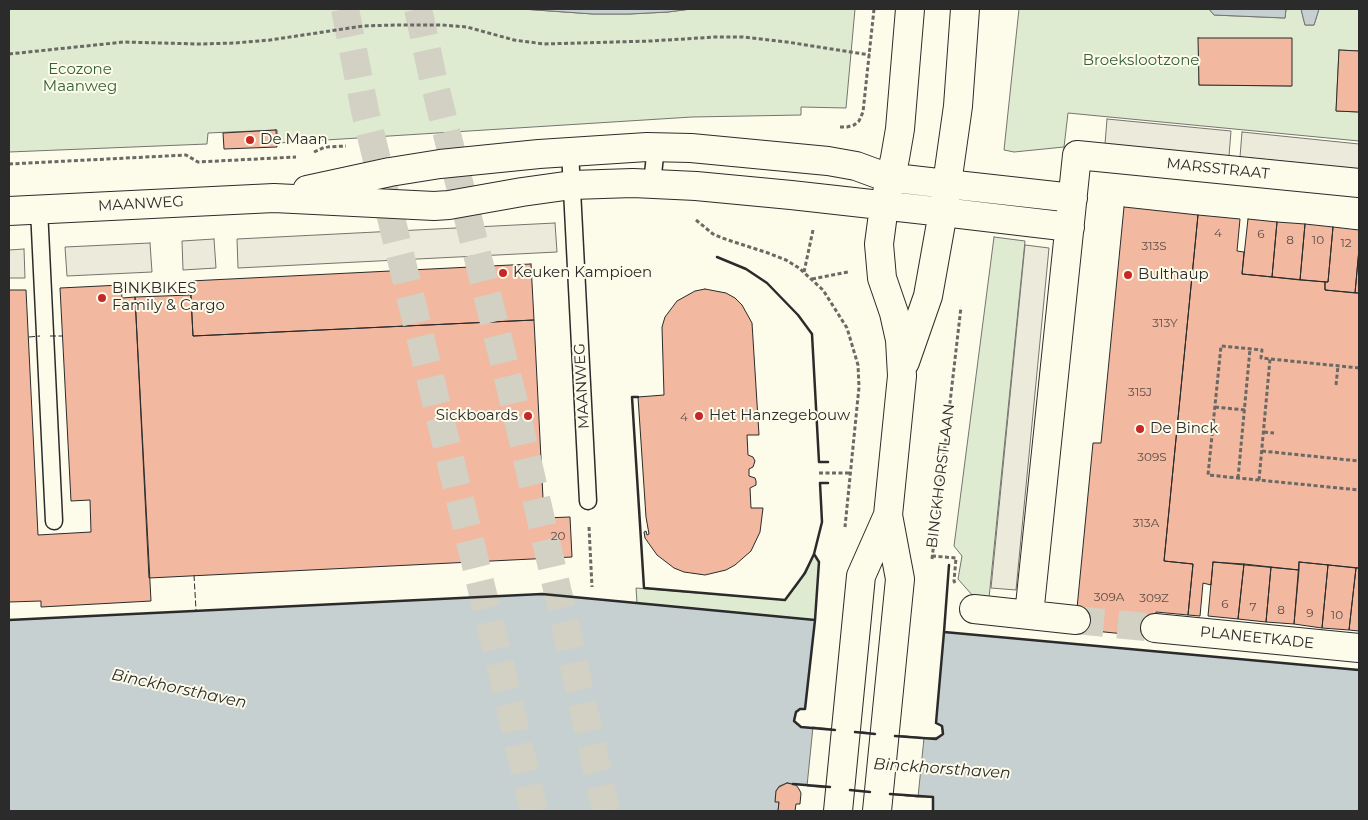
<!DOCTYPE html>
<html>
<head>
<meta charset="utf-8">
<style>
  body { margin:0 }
  #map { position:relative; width:1368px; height:820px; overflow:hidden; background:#fdfbea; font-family:Montserrat,sans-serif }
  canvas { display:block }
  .frame { position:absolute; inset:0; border:10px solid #2b2b2b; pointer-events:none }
</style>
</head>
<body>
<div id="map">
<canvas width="1368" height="820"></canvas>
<div class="frame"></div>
</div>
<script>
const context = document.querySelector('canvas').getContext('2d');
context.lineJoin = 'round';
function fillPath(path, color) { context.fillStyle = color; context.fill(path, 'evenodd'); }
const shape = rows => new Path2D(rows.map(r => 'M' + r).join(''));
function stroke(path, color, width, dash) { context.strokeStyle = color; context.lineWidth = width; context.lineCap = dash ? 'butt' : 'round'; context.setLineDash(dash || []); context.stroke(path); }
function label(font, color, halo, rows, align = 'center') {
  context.font = font + ' Montserrat,sans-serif'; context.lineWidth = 4; context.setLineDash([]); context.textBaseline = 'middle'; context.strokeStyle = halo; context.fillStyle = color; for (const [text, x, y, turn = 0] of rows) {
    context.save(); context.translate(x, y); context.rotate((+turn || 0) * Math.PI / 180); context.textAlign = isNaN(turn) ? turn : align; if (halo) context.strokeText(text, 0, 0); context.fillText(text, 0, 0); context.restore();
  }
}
const green = shape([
  [9,9,522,9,593,14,629,14,668,12,691,9,855,9,846,108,801,107,801,115,692,117,278,143,277,130,208,133,207,144,9,152,9,9],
  [1019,9,1209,9,1214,15,1285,18,1286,9,1301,9,1305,25,1314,25,1319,9,1359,9,1359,51,1339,50,1336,111,1359,112,1359,141,1068,113,1064,147,1014,152,1004,150,1019,9],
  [1199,38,1291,86,1199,85,1199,38],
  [994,237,1025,241,989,598,973,596,958,579,962,556,954,546,994,237],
  [814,554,819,562,815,620,637,603,636,588,785,600,798,584,814,554]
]);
const parking = shape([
  [1107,119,1231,131,1229,156,1105,144,1107,119],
  [1242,132,1359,144,1359,169,1240,157,1242,132],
  [555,223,557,252,238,268,237,239,555,223],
  [214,239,216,268,183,270,182,241,214,239],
  [150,243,152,272,67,276,65,247,150,243],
  [1025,245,1049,248,1016,590,991,588,1025,245],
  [24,249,25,278,9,278,9,250,24,249]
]);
const water = shape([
  [522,9,691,9,668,12,629,14,593,14,522,9],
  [1209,9,1286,9,1285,18,1214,15,1209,9],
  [1301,9,1319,9,1314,25,1305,25,1301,9],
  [542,594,815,620,805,709,800,709,796,712,794,718,795,723,802,727,928,738,940,737,943,734,943,730,942,726,936,723,944,632,1359,670,1359,811,933,811,933,797,918,797,787,783,779,786,776,791,779,802,778,811,9,811,9,620,542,594]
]);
const pier = shape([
  [813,727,924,738,918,797,807,786,813,727]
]);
const building = shape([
  [1198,38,1292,38,1292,86,1199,85,1198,38],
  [1339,50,1359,51,1359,112,1336,111,1339,50],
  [276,130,277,147,224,149,223,133,276,130],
  [1124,207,1198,215,1164,561,1193,564,1188,615,1156,612,1154,637,1075,629,1093,443,1101,443,1124,207],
  [1198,215,1240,219,1237,251,1244,252,1242,274,1325,282,1325,290,1359,293,1359,568,1299,562,1299,570,1213,562,1211,585,1203,583,1200,616,1188,615,1193,564,1164,561,1198,215],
  [1248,219,1277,222,1272,277,1242,274,1248,219],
  [1277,222,1305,224,1300,280,1272,277,1277,222],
  [1305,224,1333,227,1328,282,1300,280,1305,224],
  [1333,227,1359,230,1359,249,1355,293,1325,290,1325,282,1328,282,1333,227],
  [1359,249,1359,293,1355,293,1359,249],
  [531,264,534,320,193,336,190,281,531,264],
  [121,285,122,298,135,297,151,601,41,607,41,601,9,602,9,290,26,290,38,535,91,532,90,500,71,501,60,288,121,285],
  [705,289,726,293,735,298,742,305,752,323,759,435,747,435,748,455,753,457,755,461,753,467,749,469,749,476,755,478,756,481,756,485,750,488,751,508,763,508,760,532,751,551,735,565,726,570,705,575,684,572,674,568,657,555,645,538,644,532,646,531,647,535,649,534,646,517,638,397,664,395,662,327,665,317,677,301,695,291,705,289],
  [191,295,193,336,534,320,544,518,570,517,572,557,149,578,135,297,191,295],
  [1213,562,1244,564,1238,619,1208,616,1213,562],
  [1299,562,1328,565,1322,628,1294,624,1299,562],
  [1244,564,1271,567,1266,622,1238,619,1244,564],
  [1328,565,1356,568,1349,630,1322,628,1328,565],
  [1271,567,1299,570,1294,624,1266,622,1271,567],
  [1356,568,1359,568,1359,631,1349,630,1356,568],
  [787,783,796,785,799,789,801,793,800,804,796,804,795,811,778,811,779,802,775,802,776,791,779,787,787,783]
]);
const streetTunnel = shape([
  [1076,620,1155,628]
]);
const primaryTunnel = shape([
  [345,9,365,111,501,668,534,811],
  [418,9,433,78,512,394,564,619,606,811]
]);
const path = shape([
  [9,54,124,42,199,44,235,43,270,40,363,26,395,25,442,25,467,27,514,40,544,44,651,41,715,37,743,37,787,42,870,55],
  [840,127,847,127,854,125,859,121,863,112,874,9],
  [314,152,325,147,346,146],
  [9,164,186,155,198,162,296,157],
  [696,220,713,234,722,238,768,253,786,260,799,268,823,290,847,328,858,365,859,387,845,527],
  [804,272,813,230],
  [812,279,848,272],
  [1359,368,1261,358,1262,350,1221,346,1208,475,1359,490],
  [1336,385,1338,366],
  [1215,407,1245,410],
  [1264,432,1274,433],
  [1262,451,1359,461],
  [819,473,850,473],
  [1238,478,1250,349],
  [1259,480,1270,359],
  [589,527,592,587],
  [932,556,956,558,954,581,955,583],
  [932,559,961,307]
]);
const lane = shape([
  [570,151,588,501],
  [652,183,656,147],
  [39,209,54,521]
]);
const street = shape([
  [947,184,1073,198],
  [943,212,1070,227],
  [974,609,1076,620],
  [1029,615,1077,155,1359,183],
  [1155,628,1359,648]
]);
const secondary = shape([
  [307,190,390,172,440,164,539,154,647,147,691,148,828,161,856,166,886,177,947,184],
  [9,211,274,198,434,206,449,205,522,192,572,185,633,183,696,186,791,195,943,212],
  [905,362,928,296,943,212,958,106,965,9],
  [838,811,861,576,888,515],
  [877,811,900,579,888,515,902,376,900,340,894,313,882,278,879,244,884,206,895,158,900,129,910,9]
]);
const fence = shape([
  [50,336,63,336],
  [29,337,40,336],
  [194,575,196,610]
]);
const wall = shape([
  [717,257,746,269,767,283,798,315,812,334,819,462,828,462],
  [638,397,632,397,644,588,785,600,805,573,814,554,822,522,820,483,828,483],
  [814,554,819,562,815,620],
  [9,620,542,594,815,620,805,709,800,709,796,712,794,721,801,727,835,730],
  [944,632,949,565],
  [855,732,875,734],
  [895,736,936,739,943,734,942,726,936,723,944,632,1359,670],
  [793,784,830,787],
  [850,790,870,792],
  [890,794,933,797,933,811]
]);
const markers = [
  [250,140,5,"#c62828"],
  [503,273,5,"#c62828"],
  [1128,275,5,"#c62828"],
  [102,298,5,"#c62828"],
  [528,416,5,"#c62828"],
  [699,416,5,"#c62828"],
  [1140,429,5,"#c62828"]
];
const numberNames = [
  ["4",1218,233],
  ["6",1261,234],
  ["8",1290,240],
  ["10",1318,240],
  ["12",1346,243],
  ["313S",1154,246],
  ["313Y",1165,323],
  ["315J",1140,392],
  ["4",684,417],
  ["309S",1152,457],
  ["313A",1146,523],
  ["20",558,536],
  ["309A",1109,597],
  ["309Z",1154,598],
  ["6",1225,604],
  ["7",1253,607],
  ["8",1281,610],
  ["9",1310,613],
  ["10",1337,615]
];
const parkNames = [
  ["Broekslootzone",1141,61],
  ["Ecozone",80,70],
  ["Maanweg",80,87]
];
const poiNames = [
  ["De Maan",260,140],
  ["Keuken Kampioen",513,273],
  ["Bulthaup",1138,275],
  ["BINKBIKES",112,289],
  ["Family & Cargo",112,306],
  ["Sickboards",518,416,"right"],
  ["Het Hanzegebouw",709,416],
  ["De Binck",1150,429]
];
const streetNames = [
  ["MARSSTRAAT",1218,169,6],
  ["MAANWEG",141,204,-3],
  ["MAANWEG",582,386,-93],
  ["BINCKHORSTLAAN",941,476,-83],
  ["PLANEETKADE",1257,638,6]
];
const waterNames = [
  ["Binckhorsthaven",179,689,12],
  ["Binckhorsthaven",942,769,4]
];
fillPath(green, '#deebd1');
stroke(green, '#74746e', 1);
fillPath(parking, '#eceadb');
stroke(parking, '#74746e', 1);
fillPath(water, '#c7d0d0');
stroke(water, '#74746e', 1);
fillPath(pier, '#fdfbea');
stroke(pier, '#74746e', 1);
fillPath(building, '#f2b8a0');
stroke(building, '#2b2b2b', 1);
stroke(streetTunnel, '#d3d1c4', 28, [28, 14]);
stroke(primaryTunnel, '#d3d1c4', 28, [28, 14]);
stroke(lane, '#2b2b2b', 19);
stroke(street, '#2b2b2b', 30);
stroke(secondary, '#2b2b2b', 30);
stroke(path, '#6a6964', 3, [4, 2.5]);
stroke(lane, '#fdfbea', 16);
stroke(street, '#fdfbea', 28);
stroke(secondary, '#fdfbea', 28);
stroke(fence, '#2b2b2b', 1, [6, 2.5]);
stroke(wall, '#2b2b2b', 2.5);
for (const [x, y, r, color] of markers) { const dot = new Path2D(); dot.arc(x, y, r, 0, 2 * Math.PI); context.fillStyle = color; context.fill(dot); stroke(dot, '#fdfbea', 2); }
label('12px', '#5d4e48', null, numberNames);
label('15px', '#34623c', '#fdfbea', parkNames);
label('15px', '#2b2b2b', '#fdfbea', poiNames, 'left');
label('15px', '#2b2b2b', '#fdfbea', streetNames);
label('italic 16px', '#2b2b2b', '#fdfbea', waterNames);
</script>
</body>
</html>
